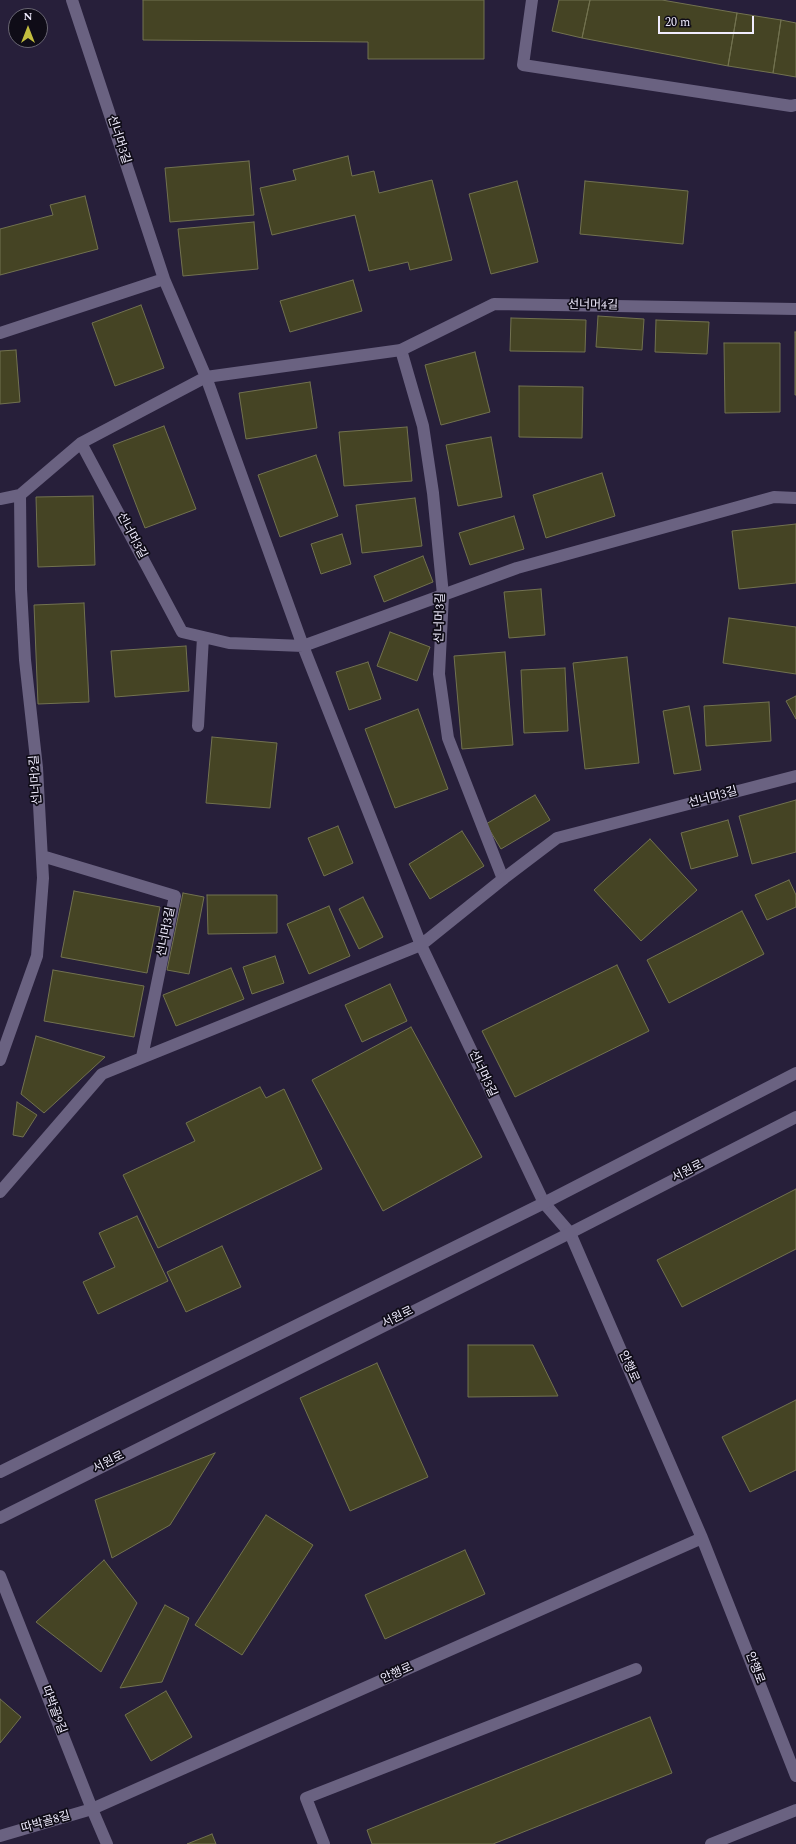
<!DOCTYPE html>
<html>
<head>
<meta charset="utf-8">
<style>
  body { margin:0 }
  #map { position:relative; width:796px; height:1844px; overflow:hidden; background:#271f3a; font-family:Spectral,serif }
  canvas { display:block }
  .north { position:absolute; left:8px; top:8px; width:40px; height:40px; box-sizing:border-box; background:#0f0c17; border:1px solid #696673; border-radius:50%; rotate:0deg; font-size:11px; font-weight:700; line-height:16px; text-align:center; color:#f0ecfe }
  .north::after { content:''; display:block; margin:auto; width:14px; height:18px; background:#c2bd3f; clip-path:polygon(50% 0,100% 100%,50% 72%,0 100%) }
  .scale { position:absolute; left:658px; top:16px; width:96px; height:18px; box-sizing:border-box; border:2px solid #f0ecfe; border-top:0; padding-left:5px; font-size:12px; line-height:14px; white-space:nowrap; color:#f0ecfe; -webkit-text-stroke:3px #0f0c17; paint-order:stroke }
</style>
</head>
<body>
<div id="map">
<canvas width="796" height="1844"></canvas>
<div class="north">N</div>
<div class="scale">20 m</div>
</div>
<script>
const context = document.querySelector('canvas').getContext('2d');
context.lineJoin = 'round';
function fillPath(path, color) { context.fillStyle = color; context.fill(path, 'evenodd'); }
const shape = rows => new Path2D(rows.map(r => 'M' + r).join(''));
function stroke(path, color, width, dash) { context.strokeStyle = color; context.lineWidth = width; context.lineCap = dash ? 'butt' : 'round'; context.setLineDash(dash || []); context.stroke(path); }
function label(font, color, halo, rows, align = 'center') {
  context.font = font + ' Spectral,"Noto Sans KR",serif'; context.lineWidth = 3.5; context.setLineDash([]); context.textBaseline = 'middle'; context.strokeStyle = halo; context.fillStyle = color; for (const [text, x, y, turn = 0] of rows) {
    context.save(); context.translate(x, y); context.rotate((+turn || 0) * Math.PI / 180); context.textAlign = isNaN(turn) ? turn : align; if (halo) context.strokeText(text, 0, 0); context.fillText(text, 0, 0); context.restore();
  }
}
const building = shape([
  [143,0,484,0,484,59,368,59,368,42,143,40,143,0],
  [559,0,590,0,582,38,552,31,559,0],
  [590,0,662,0,737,13,728,66,582,38,590,0],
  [737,13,781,20,773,73,728,66,737,13],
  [781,20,796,23,796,77,773,73,781,20],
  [348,156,352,176,374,171,379,193,432,180,452,260,410,270,408,262,369,271,355,215,272,235,260,188,296,180,293,170,348,156],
  [249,161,254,215,170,222,165,168,249,161],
  [517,181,538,262,491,274,469,194,517,181],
  [585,181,688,191,683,244,580,234,585,181],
  [85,196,98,249,0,275,0,229,53,215,50,205,85,196],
  [254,222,258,269,183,276,178,229,254,222],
  [353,280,362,311,290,332,280,301,353,280],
  [141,305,164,368,115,386,92,323,141,305],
  [598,316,644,319,642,350,596,347,598,316],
  [511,318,586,320,585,352,510,351,511,318],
  [656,320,709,322,707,354,655,352,656,320],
  [795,332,796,332,796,395,795,395,795,332],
  [724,343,780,343,780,412,725,413,724,343],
  [16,350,20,402,0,404,0,351,16,350],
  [475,352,490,412,441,425,425,365,475,352],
  [310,382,317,428,246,439,239,393,310,382],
  [519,386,583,387,582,438,519,437,519,386],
  [164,426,196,509,145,528,113,445,164,426],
  [407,427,412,481,344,486,339,432,407,427],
  [491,437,502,497,458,506,446,445,491,437],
  [316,455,338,516,280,537,258,475,316,455],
  [602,473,615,516,546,538,533,495,602,473],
  [93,496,95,565,38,567,36,497,93,496],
  [415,498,422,546,362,553,356,505,415,498],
  [514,516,524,549,470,565,459,533,514,516],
  [796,524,796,583,739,589,732,531,796,524],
  [342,534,351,564,321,574,311,544,342,534],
  [423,556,433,582,384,602,374,576,423,556],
  [541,589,545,635,509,638,504,592,541,589],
  [84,603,89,702,38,704,34,605,84,603],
  [729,618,796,627,796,674,723,663,729,618],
  [390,632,430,647,417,681,377,666,390,632],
  [186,646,189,691,115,697,111,651,186,646],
  [505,652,513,745,462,749,454,656,505,652],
  [627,657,639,763,585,769,573,663,627,657],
  [368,662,381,699,349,710,336,672,368,662],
  [565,668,568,731,524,733,521,670,565,668],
  [796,696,796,719,786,701,796,696],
  [769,702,771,741,706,746,704,706,769,702],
  [689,706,701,770,674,774,663,711,689,706],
  [418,709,448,789,395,808,365,729,418,709],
  [212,737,277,743,270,808,206,803,212,737],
  [535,795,550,820,501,849,486,824,535,795],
  [796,800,796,852,752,864,739,816,796,800],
  [728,820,738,856,691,869,681,833,728,820],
  [338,826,353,863,324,876,308,838,338,826],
  [462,831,484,866,430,899,409,864,462,831],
  [650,839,697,890,641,941,594,890,650,839],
  [789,880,796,895,796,907,767,920,755,895,789,880],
  [74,891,160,907,147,973,61,957,74,891],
  [183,893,204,897,189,974,167,970,183,893],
  [207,895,277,895,277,933,208,934,207,895],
  [363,897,383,937,359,949,339,909,363,897],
  [329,906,350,956,309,974,287,924,329,906],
  [742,911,764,954,669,1003,647,960,742,911],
  [275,956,284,983,252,994,243,967,275,956],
  [617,965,649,1031,515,1097,482,1031,617,965],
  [231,968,244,999,176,1026,163,995,231,968],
  [53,970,144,986,134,1037,44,1021,53,970],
  [390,984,407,1021,362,1042,345,1005,390,984],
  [411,1027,482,1157,383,1211,312,1080,411,1027],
  [36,1036,105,1057,44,1113,21,1094,36,1036],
  [260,1087,266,1098,284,1089,322,1169,158,1248,123,1175,195,1141,186,1123,260,1087],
  [17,1102,37,1115,23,1137,13,1135,17,1102],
  [796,1189,796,1249,682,1307,657,1260,796,1189],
  [137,1216,168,1281,98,1314,83,1282,115,1267,99,1233,137,1216],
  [222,1246,241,1287,186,1312,167,1272,222,1246],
  [468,1345,533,1345,558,1396,468,1397,468,1345],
  [377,1363,428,1477,350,1511,300,1398,377,1363],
  [796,1400,796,1470,750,1492,722,1437,796,1400],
  [215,1453,170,1525,112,1558,95,1500,215,1453],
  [266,1515,313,1545,242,1655,195,1625,266,1515],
  [465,1550,485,1594,385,1639,365,1595,465,1550],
  [104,1560,137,1603,101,1672,36,1622,104,1560],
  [165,1605,189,1618,162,1682,120,1688,165,1605],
  [166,1691,192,1737,151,1761,125,1715,166,1691],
  [0,1699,21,1717,0,1743,0,1699],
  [650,1717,672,1773,493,1844,372,1844,367,1830,650,1717],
  [212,1834,216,1844,187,1844,212,1834]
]);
const lane = shape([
  [532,0,523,65,791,106,796,105],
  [401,350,423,426,433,493,443,595,439,674,448,738,503,879],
  [324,1844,306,1798,636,1669],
  [711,1844,796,1810]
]);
const street = shape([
  [72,0,164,279,206,377,303,646,421,945,544,1203,570,1233,702,1538,796,1776],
  [0,333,164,279],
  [81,443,182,632,229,643,303,646,517,568,774,497,796,498],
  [0,499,20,495,81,443,206,377,401,350,494,304,796,309],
  [198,726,203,637],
  [42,856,175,896,142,1057],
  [0,1060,37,956,43,878,37,768,25,660,21,589,20,495],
  [0,1192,102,1074,421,945,503,879,557,838,796,776],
  [0,1576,92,1809,107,1844],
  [0,1836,92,1809,702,1538]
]);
const secondary = shape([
  [0,1472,544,1203,796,1073],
  [0,1518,570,1233,796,1117]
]);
const streetNames = [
  ["선너머3길",118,140,72],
  ["선너머4길",593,306,1],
  ["선너머3길",131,536,62],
  ["선너머3길",441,618,-88],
  ["선너머2길",37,780,-94],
  ["선너머3길",713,798,-15],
  ["선너머3길",167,932,-79],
  ["선너머3길",482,1074,65],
  ["서원로",688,1172,-27],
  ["서원로",398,1318,-26],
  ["안행로",628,1367,66],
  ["서원로",109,1463,-27],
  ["안행로",754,1668,69],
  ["안행로",397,1674,-24],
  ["따박골9길",53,1710,69],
  ["따박골8길",46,1823,-16]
];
fillPath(building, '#454424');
stroke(building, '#727250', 1);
stroke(lane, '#6a6281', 12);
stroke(street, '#6a6281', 12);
stroke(secondary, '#6a6281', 12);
label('12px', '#f0ecfe', '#0f0c17', streetNames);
</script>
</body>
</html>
